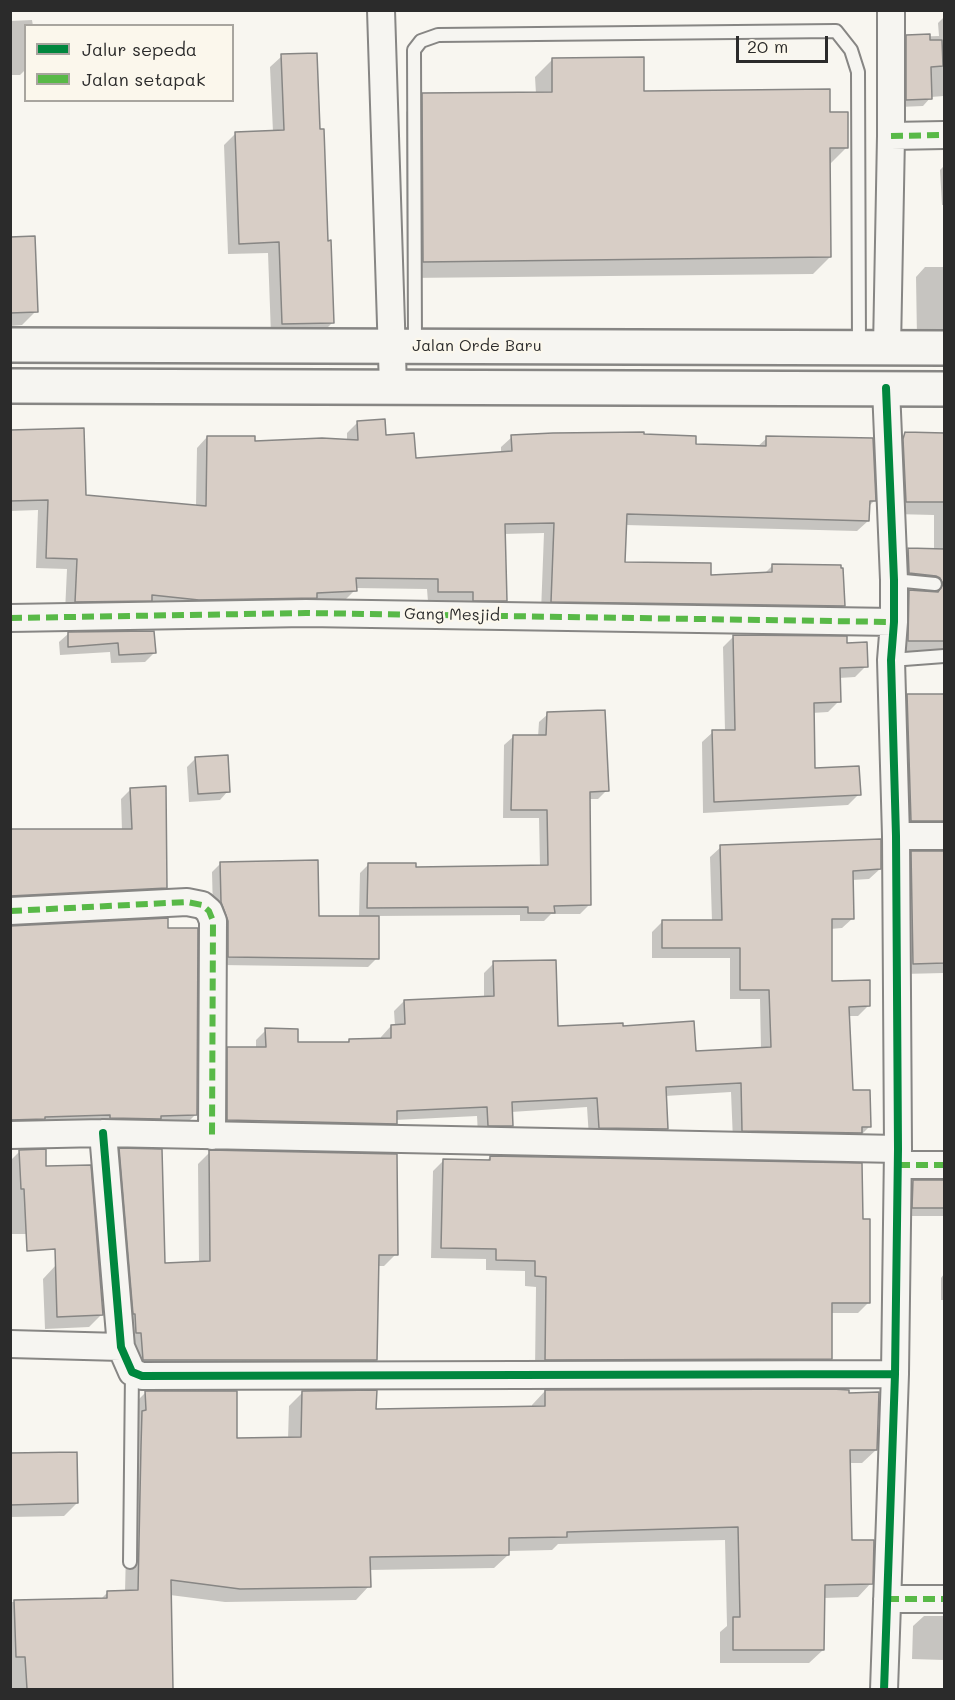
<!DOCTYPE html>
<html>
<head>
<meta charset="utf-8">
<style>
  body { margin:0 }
  #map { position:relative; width:955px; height:1700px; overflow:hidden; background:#f8f6f0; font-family:Mali,sans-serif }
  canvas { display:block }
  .frame { position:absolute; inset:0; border:12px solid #2b2b2b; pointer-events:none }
  .legend { position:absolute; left:24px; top:24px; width:210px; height:78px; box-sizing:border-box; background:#fbf7ec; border:2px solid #a8a59f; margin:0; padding:8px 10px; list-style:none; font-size:18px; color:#2b2b2b }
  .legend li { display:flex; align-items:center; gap:12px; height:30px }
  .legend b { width:30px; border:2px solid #a8a59f }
  .scale { position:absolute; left:736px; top:36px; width:92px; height:27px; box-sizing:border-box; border:3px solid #2b2b2b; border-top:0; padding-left:8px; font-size:18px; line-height:21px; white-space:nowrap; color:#2b2b2b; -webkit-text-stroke:4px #fbf7ec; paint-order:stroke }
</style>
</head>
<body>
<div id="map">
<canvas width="955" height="1700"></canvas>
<div class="frame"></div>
<ul class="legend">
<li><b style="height:8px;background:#00873e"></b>Jalur sepeda</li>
<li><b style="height:8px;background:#58b947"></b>Jalan setapak</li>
</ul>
<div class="scale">20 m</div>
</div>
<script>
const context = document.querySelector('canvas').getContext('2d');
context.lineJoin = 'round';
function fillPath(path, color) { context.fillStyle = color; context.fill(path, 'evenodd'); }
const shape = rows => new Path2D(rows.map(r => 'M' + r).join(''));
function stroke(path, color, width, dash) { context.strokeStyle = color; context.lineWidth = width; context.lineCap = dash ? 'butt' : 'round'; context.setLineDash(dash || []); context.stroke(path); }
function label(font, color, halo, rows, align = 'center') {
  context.font = font + ' Mali,sans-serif'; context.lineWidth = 4.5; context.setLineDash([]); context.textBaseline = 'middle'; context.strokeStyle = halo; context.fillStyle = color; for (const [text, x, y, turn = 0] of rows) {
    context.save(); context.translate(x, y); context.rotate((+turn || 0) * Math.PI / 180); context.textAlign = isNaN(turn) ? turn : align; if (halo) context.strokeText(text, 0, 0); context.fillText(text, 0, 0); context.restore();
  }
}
const shadow = shape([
  [944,17,944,96,931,97,923,106,899,107,899,44,907,37,939,36,938,23],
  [32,20,33,26,26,26,26,69,20,75,10,75,10,21],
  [282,56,327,242,333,322,321,334,271,335,268,253,228,254,224,145,236,133,273,132,270,67],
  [552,60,643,92,828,114,847,147,830,164,830,257,813,274,407,278,406,112,423,95,536,94,535,77],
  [944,166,944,205,942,205,940,170],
  [10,239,36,311,22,325,10,326],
  [925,267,944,267,944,337,917,338,916,277],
  [358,422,384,437,414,459,501,453,501,447,512,437,757,447,767,438,874,501,868,507,868,521,857,531,625,525,624,564,709,576,764,574,773,565,843,606,833,616,541,612,544,533,504,534,506,600,495,611,463,611,462,602,428,602,427,589,355,588,355,590,344,601,65,612,67,569,36,568,38,510,10,511,10,431,85,497,196,506,197,448,207,437,254,442,347,441,347,433],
  [905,434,944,435,944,653,895,654,897,604,910,591,933,593,923,588,897,585,896,563,908,550,934,550,934,515,894,514,892,447],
  [153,632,154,653,145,662,111,663,110,652,60,655,59,642,68,634],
  [734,636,866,666,855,677,839,678,839,701,828,712,812,713,814,769,859,794,848,805,703,813,702,742,713,732,725,731,723,647],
  [908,696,944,717,944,836,901,831,897,706],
  [548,714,607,790,598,799,588,799,589,905,580,914,551,914,544,921,520,921,520,915,378,916,377,958,368,967,220,965,213,912,212,872,221,863,317,918,359,918,360,873,369,864,414,868,540,867,539,818,503,818,504,745,513,737,538,737,539,722],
  [196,758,228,791,220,800,189,802,187,767],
  [131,789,166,887,156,897,10,905,10,831,122,831,121,799],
  [721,847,880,869,869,879,852,880,853,918,842,928,830,929,830,982,868,1006,858,1016,848,1016,852,1092,870,1126,859,1137,733,1141,731,1092,665,1096,667,1129,656,1139,589,1138,587,1107,511,1112,512,1126,502,1136,478,1135,477,1116,395,1120,395,1123,385,1134,217,1130,218,1059,228,1049,256,1049,256,1040,266,1030,296,1043,346,1044,349,1040,381,1039,381,1037,391,1026,395,1026,394,1011,404,1001,484,998,484,973,494,963,557,1028,621,1027,695,1052,761,1049,760,999,730,999,730,958,652,958,652,932,662,922,712,922,710,857],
  [944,851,944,973,903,974,901,863,912,852],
  [10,927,196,1114,186,1124,10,1129],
  [120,1150,163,1264,199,1263,198,1164,210,1152,396,1254,384,1266,377,1266,376,1360,364,1372,132,1372,108,1162],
  [20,1151,45,1168,83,1234,10,1234,10,1161],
  [490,1157,862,1221,869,1302,858,1313,831,1313,830,1359,820,1369,535,1370,536,1287,525,1286,525,1271,486,1270,486,1259,431,1258,433,1171,443,1161,486,1162],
  [944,1181,944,1216,904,1216,904,1190,913,1182],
  [56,1265,102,1314,89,1327,45,1329,43,1279],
  [944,1274,944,1300,941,1300,941,1278],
  [545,1391,876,1450,862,1463,849,1463,850,1542,871,1583,858,1597,823,1598,823,1650,809,1663,720,1663,720,1632,727,1626,725,1540,558,1544,552,1550,508,1551,508,1555,494,1568,369,1570,369,1586,356,1600,225,1602,170,1595,171,1690,10,1690,10,1602,100,1600,108,1592,125,1592,129,1426,132,1406,146,1392,236,1439,288,1439,289,1406,303,1392,375,1411,532,1408,532,1405],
  [10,1455,77,1503,64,1516,10,1517],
  [924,1616,944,1616,944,1660,912,1659,913,1626]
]);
const building = shape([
  [930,34,930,40,942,40,943,66,931,67,932,99,906,100,906,35,930,34],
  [317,53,320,129,324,129,328,241,331,240,334,323,282,324,279,242,239,244,235,132,284,130,281,54,317,53],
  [644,57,644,91,830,89,830,112,848,112,848,148,830,148,831,257,423,262,422,93,552,92,552,58,644,57],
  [35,236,38,312,10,313,10,237,35,236],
  [385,419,386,435,414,433,416,458,512,451,511,435,553,433,644,432,644,434,696,436,696,444,766,446,766,436,873,438,876,501,870,501,869,521,627,514,625,562,711,563,711,575,772,572,772,564,841,565,841,568,843,568,845,606,551,602,554,523,505,524,507,601,473,601,473,592,438,592,438,579,356,578,357,591,317,593,317,598,199,600,152,595,152,601,75,602,77,559,46,558,48,500,10,501,10,430,84,428,86,495,206,506,207,436,255,436,255,441,322,438,358,440,357,421,385,419],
  [905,432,945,433,945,502,906,502,903,439,905,432],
  [908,548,945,549,945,641,908,641,909,590,938,592,943,584,940,578,936,576,909,573,908,548],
  [154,631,156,653,119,655,118,643,68,647,68,632,154,631],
  [733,635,847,636,847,643,867,642,868,667,840,668,841,702,814,703,815,768,859,766,861,795,714,802,712,730,735,730,733,635],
  [907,694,944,694,945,821,911,821,907,694],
  [605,710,609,791,590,792,591,905,554,906,555,913,528,913,528,907,367,908,368,863,416,863,416,867,548,865,547,810,511,810,513,735,546,735,547,712,605,710],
  [228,755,230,792,198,794,195,757,228,755],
  [166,786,167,888,10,896,10,829,132,829,130,788,166,786],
  [881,839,881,869,853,871,854,919,832,919,832,981,870,980,870,1006,849,1007,853,1090,870,1090,871,1127,862,1127,862,1133,742,1131,741,1083,666,1087,668,1129,599,1128,597,1098,512,1102,513,1126,488,1126,487,1107,397,1111,397,1124,227,1120,227,1047,266,1047,265,1028,298,1029,298,1042,349,1042,349,1039,391,1038,391,1025,405,1024,404,1000,494,996,493,961,556,960,558,1026,623,1023,623,1026,694,1021,696,1051,771,1047,769,990,740,990,740,948,662,948,662,920,722,920,720,845,881,839],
  [911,851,945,851,945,963,913,964,911,851],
  [318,860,319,916,379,916,379,959,228,957,228,921,221,902,220,862,318,860],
  [168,918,168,928,198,928,197,1115,161,1116,161,1119,110,1118,110,1115,45,1117,45,1119,10,1120,10,926,168,918],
  [119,1148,162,1149,165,1263,210,1261,209,1150,397,1154,398,1255,379,1255,377,1360,143,1360,141,1333,136,1333,135,1314,133,1314,119,1148],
  [46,1149,46,1166,91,1165,103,1315,57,1317,55,1249,27,1251,24,1189,21,1189,19,1150,46,1149],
  [490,1156,862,1163,863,1219,870,1219,870,1303,832,1303,832,1359,545,1360,546,1277,535,1276,535,1261,496,1260,496,1249,441,1248,443,1159,490,1160,490,1156],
  [913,1180,945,1180,945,1208,912,1208,913,1180],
  [832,1389,849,1390,849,1393,879,1392,877,1450,850,1450,852,1540,874,1540,873,1584,825,1585,824,1650,733,1650,733,1617,740,1617,738,1527,567,1532,567,1537,509,1538,509,1555,370,1557,371,1587,240,1589,171,1580,173,1689,27,1689,25,1657,16,1657,14,1600,107,1598,107,1591,138,1590,141,1446,142,1411,146,1410,145,1391,237,1391,237,1438,301,1437,302,1391,377,1390,376,1409,545,1406,545,1390,832,1389],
  [77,1452,78,1503,10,1505,10,1453,77,1452]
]);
const lane = shape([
  [415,345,414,50,421,41,438,35,836,31,851,50,858,72,859,347],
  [894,580,935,584],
  [891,660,944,656],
  [130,1562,132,1372]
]);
const street = shape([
  [381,10,393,387],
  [891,136,944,135],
  [887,348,891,136,891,10],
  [10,618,306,613,894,622],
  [896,836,944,836],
  [10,911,187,902,202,905,209,911,213,921,212,1136],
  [103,1133,121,1347,132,1372,142,1376,895,1374],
  [10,1135,103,1133,898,1149],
  [898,1165,944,1165],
  [10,1344,121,1347],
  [887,1599,944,1599],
  [884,1690,895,1374,898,1149,896,836,891,660,894,622,894,580,886,388]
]);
const secondary = shape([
  [10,345,944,348],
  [10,386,944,389]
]);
const quiet = shape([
  [891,136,944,135],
  [10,618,306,613,894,622],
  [10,911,187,902,202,905,209,911,213,921,212,1136],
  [898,1165,944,1165],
  [887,1599,944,1599]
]);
const cycleway = shape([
  [103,1133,121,1347,132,1372,142,1376,895,1374],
  [884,1690,895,1374,898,1149,896,836,891,660,894,622,894,580,886,388]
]);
const streetNames = [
  ["Jalan Orde Baru",477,346],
  ["Gang Mesjid",452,615,1]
];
fillPath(shadow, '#0003');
fillPath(building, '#d8cec6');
stroke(building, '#878684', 1.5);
stroke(lane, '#878684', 16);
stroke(street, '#878684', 30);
stroke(secondary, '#878684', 38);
stroke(lane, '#f6f5f1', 12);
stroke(street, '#f6f5f1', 26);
stroke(secondary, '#f6f5f1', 33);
stroke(quiet, '#58b947', 6, [12, 6]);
stroke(cycleway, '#00873e', 8);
label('16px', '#2b2b2b', '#fbf7ec', streetNames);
</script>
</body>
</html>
